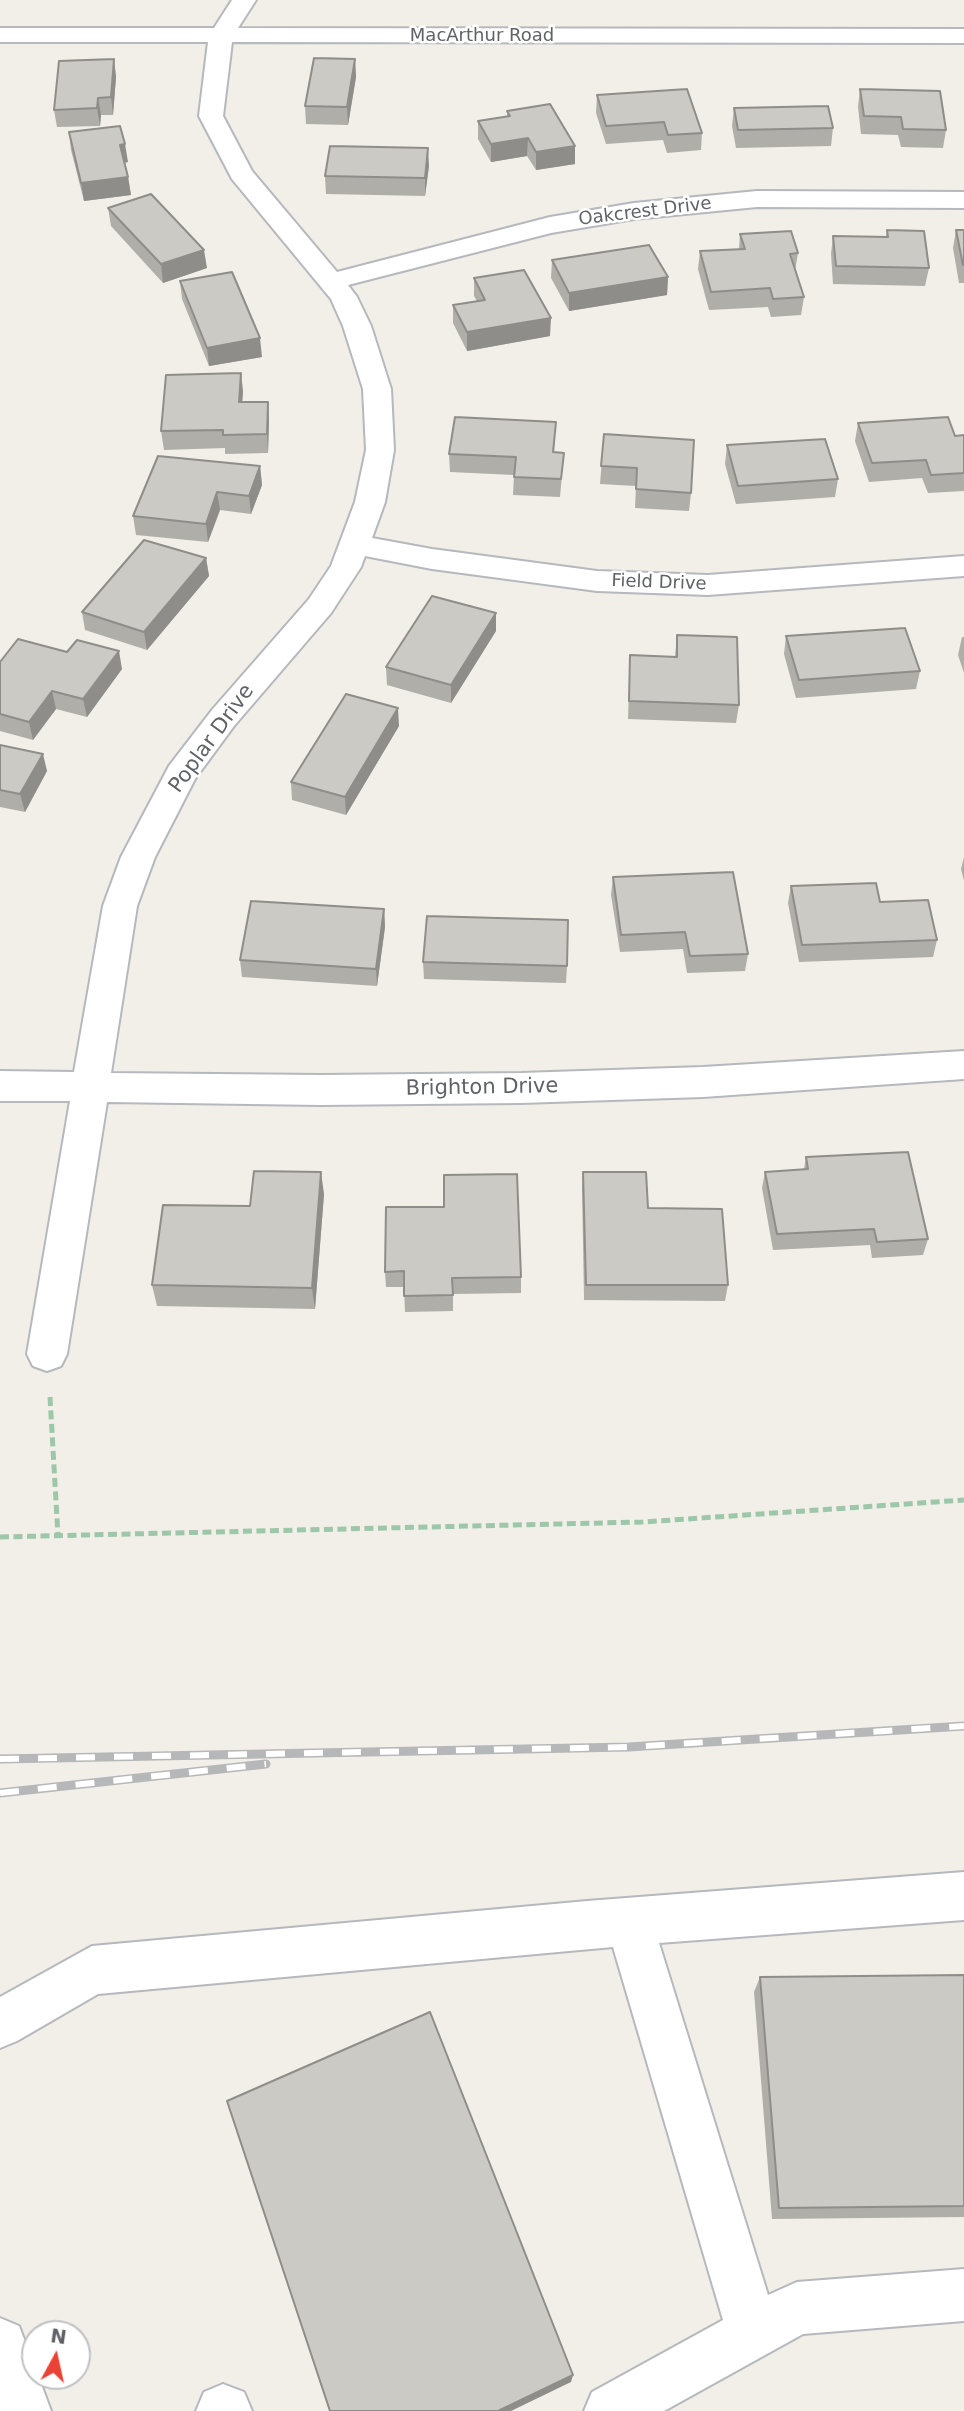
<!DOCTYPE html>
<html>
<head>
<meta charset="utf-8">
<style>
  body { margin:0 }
  #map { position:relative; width:964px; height:2411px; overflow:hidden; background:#f1efe8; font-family:"DejaVu Sans",sans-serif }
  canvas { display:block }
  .north { position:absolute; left:21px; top:2320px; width:70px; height:70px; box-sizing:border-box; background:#fff; border:2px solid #bfc1c3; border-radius:50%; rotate:8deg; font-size:19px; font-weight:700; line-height:28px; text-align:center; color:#5f6368 }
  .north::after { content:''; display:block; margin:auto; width:24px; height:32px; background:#ea4335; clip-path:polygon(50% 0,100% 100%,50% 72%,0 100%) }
</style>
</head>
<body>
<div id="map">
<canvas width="964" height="2411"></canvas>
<div class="north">N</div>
</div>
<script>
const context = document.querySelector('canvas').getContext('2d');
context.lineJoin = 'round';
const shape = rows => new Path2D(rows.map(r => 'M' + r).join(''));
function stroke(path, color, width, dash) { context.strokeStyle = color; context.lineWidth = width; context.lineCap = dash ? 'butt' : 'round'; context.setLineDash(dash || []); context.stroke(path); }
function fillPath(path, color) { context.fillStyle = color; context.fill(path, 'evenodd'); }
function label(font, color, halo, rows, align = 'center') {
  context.font = font + ' "DejaVu Sans",sans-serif'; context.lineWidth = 5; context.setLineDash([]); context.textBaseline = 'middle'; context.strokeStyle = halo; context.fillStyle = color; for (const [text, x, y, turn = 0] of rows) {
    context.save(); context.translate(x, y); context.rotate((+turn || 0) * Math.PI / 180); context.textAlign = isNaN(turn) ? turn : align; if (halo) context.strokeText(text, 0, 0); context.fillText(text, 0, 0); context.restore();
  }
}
const path = shape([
  [50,1397,58,1536],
  [0,1537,643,1522,964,1500]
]);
const minor = shape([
  [232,0,256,0,238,28,964,29,964,43,232,42,223,116,252,171,337,272,550,217,634,203,757,191,964,192,964,208,757,207,634,219,551,233,348,285,357,297,371,326,391,389,394,450,385,502,372,538,432,549,597,571,708,575,964,556,964,576,708,595,597,591,432,569,365,556,361,567,331,613,234,726,195,779,155,857,137,906,111,1073,321,1075,521,1073,703,1067,964,1051,964,1079,703,1097,521,1103,321,1105,107,1102,67,1354,61,1366,47,1371,33,1366,27,1354,70,1101,0,1101,0,1071,74,1072,103,906,121,857,169,766,212,710,309,599,331,566,355,502,366,450,363,389,343,326,331,299,232,179,199,116,208,42,0,42,0,28,214,28,232,0],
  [964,1872,964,1920,659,1943,768,2295,797,2282,964,2269,964,2321,803,2334,664,2411,584,2411,592,2392,723,2320,613,1947,98,1994,17,2041,0,2048,0,1997,92,1946,587,1901,964,1872],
  [0,2318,19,2326,35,2368,35,2376,38,2376,51,2411,0,2411,0,2318],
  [223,2384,244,2392,252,2411,196,2411,204,2392,223,2384]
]);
const rail = shape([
  [0,1759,629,1747,964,1726],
  [0,1793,266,1764]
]);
const wall = shape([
  [114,59,116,77,113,115,101,115,100,126,57,127,54,110],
  [355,59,356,77,348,125,306,124,305,106],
  [860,89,946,130,943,148,901,147,898,135,861,134,858,107],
  [597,95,702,133,701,150,667,153,663,140,606,144,596,113],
  [734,108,833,128,831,146,736,148,732,126],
  [507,111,575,164,536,170,527,156,491,162,478,139,478,121,507,116],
  [69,132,128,162,124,163,128,177,131,195,84,201,71,150],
  [429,166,425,196,326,194,325,176],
  [108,208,207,268,163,283,111,226],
  [887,230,929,268,925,286,833,284,831,254,833,236,886,237],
  [956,230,964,230,964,283,959,283,953,248],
  [740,234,798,253,795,271,804,297,801,315,771,317,768,307,709,310,698,269,700,251,739,249],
  [552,260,668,277,667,295,569,311,551,278],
  [474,278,550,336,467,351,453,323,453,305,477,301,474,296],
  [180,281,262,357,209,366,182,299],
  [243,391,242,402,268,402,269,420,268,453,225,454,225,448,164,450,161,431],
  [858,423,955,436,964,435,964,491,928,493,922,478,869,482,855,441],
  [604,434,691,493,689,511,635,508,636,486,600,484],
  [555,440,554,453,564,453,560,497,513,495,514,475,450,472,449,454],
  [727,445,838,479,835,497,736,504,725,464],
  [260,466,262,485,251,514,220,510,208,542,136,535,133,516],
  [206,558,209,576,147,650,85,630,82,612],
  [496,631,451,703,387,685,386,667],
  [677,635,739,705,736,723,628,719,630,655,675,657],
  [786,636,920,671,916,689,796,698,784,654],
  [962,637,964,637,964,673,958,655],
  [0,662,122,669,87,717,56,709,33,740,0,731],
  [399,726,346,815,292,800,291,782],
  [0,745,47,771,25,812,0,807],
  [964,857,964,881,961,869],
  [613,877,748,954,745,971,687,973,683,949,620,952,611,895],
  [791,886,880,902,937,940,933,957,799,962,788,903],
  [384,909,385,927,377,986,242,977,240,960],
  [423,962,567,966,566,983,424,979],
  [806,1157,928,1239,923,1255,872,1258,870,1245,773,1250,762,1188,765,1172,804,1169],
  [583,1172,648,1208,728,1285,725,1301,584,1300,582,1188],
  [324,1194,315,1309,157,1306,152,1285,250,1206],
  [386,1207,521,1277,521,1293,453,1294,453,1311,405,1312,404,1287,386,1287,385,1272],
  [964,1975,964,2217,772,2219,754,1992,760,1977]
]);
const shadedWall = shape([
  [114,59,116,77,113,115,111,97],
  [355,59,356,77,348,125,347,107],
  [98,98,101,115,100,126,97,108],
  [528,138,527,156,491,162,491,144],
  [125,144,128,162,122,163,120,145],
  [575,146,575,164,536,170,536,152],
  [428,148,429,166,425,196,425,178],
  [128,177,131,195,84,201,81,183],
  [204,250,207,268,163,283,161,264],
  [668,277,667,295,569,311,569,293],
  [551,318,550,336,467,351,467,332],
  [260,338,262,357,209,366,207,348],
  [241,373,243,391,241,420,239,402],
  [268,402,269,420,268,453,267,434],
  [260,466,262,485,251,514,249,496],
  [217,492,220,510,208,542,206,524],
  [206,558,209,576,147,650,144,632],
  [496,613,496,631,451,703,451,685],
  [119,651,122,669,87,717,83,699],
  [52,691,56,709,33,740,29,722],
  [398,708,399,726,346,815,345,797],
  [43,754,47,771,25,812,20,794],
  [384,909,385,927,377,986,376,969],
  [321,1172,324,1194,315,1309,312,1288],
  [573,2375,571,2382,511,2411,498,2411]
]);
const building = shape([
  [314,58,355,59,347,107,305,106,314,58],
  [114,59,111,97,98,98,97,108,54,110,59,61,114,59],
  [687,89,702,133,668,135,664,122,606,126,597,95,687,89],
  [860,89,940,91,946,130,903,129,901,117,864,116,860,89],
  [550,104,575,146,536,152,528,138,491,144,478,121,510,116,507,111,550,104],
  [828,106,833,128,738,130,734,108,828,106],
  [120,126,125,144,120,145,128,177,81,183,69,132,120,126],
  [330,146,428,148,425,178,325,176,330,146],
  [151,194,204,250,161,264,108,208,151,194],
  [887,230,924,231,929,268,836,266,833,236,888,237,887,230],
  [956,230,964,230,964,265,963,265,956,230],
  [791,231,798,253,790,254,804,297,773,299,770,288,711,292,700,251,745,249,740,234,791,231],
  [649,245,668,277,569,293,552,260,649,245],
  [524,270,551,318,467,332,453,305,485,300,474,278,524,270],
  [232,272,260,338,207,348,180,281,232,272],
  [241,373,239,402,268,402,267,434,223,435,223,430,161,431,166,375,241,373],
  [455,417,556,422,553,452,564,453,561,479,514,477,516,457,449,454,455,417],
  [948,417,955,436,964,435,964,473,931,475,926,460,872,463,858,423,948,417],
  [604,434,694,440,691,493,636,489,637,468,601,466,604,434],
  [825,439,838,479,738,486,727,445,825,439],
  [158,456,260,466,249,496,217,492,206,524,133,516,158,456],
  [144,540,206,558,144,632,82,612,144,540],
  [432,596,496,613,451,685,386,667,432,596],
  [905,628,920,671,799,680,786,636,905,628],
  [677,635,737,637,739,705,629,701,630,655,677,657,677,635],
  [18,639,67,652,77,640,119,651,83,699,52,691,29,722,0,714,0,662,18,639],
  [346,694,398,708,345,797,291,782,346,694],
  [0,745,43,754,20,794,0,790,0,745],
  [733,872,748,954,690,956,685,932,621,935,613,877,733,872],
  [876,883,880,902,928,900,937,940,802,945,791,886,876,883],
  [251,901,384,909,376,969,240,960,251,901],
  [427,916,568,920,567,966,423,962,427,916],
  [908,1152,928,1239,877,1242,874,1229,777,1234,765,1172,808,1169,806,1157,908,1152],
  [254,1171,321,1172,312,1288,152,1285,163,1205,250,1206,254,1171],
  [583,1172,646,1172,648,1208,722,1209,728,1285,586,1285,583,1172],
  [517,1174,521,1277,452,1278,453,1295,404,1296,404,1271,385,1272,386,1207,444,1207,444,1175,517,1174],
  [964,1975,964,2206,779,2208,760,1977,964,1975],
  [430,2012,573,2375,498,2411,330,2411,227,2101,430,2012]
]);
const farStreetnames = [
  ["MacArthur Road",482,36],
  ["Oakcrest Drive",645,212,-7],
  ["Field Drive",659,583,2]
];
const streetNames = [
  ["Poplar Drive",212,739,-54],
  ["Brighton Drive",482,1088,-1]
];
stroke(minor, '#b5b8bc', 4);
stroke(path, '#9cc7a9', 5, [9, 4.5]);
fillPath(minor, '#fff');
stroke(rail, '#b6b7b8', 9);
stroke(rail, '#fff', 6, [19]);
fillPath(wall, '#afaea9');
fillPath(shadedWall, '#8f8d8a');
fillPath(building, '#cccac5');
stroke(building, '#8f8d8a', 2);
label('18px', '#5f6368', '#fff', farStreetnames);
label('21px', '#5f6368', '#fff', streetNames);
</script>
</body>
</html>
